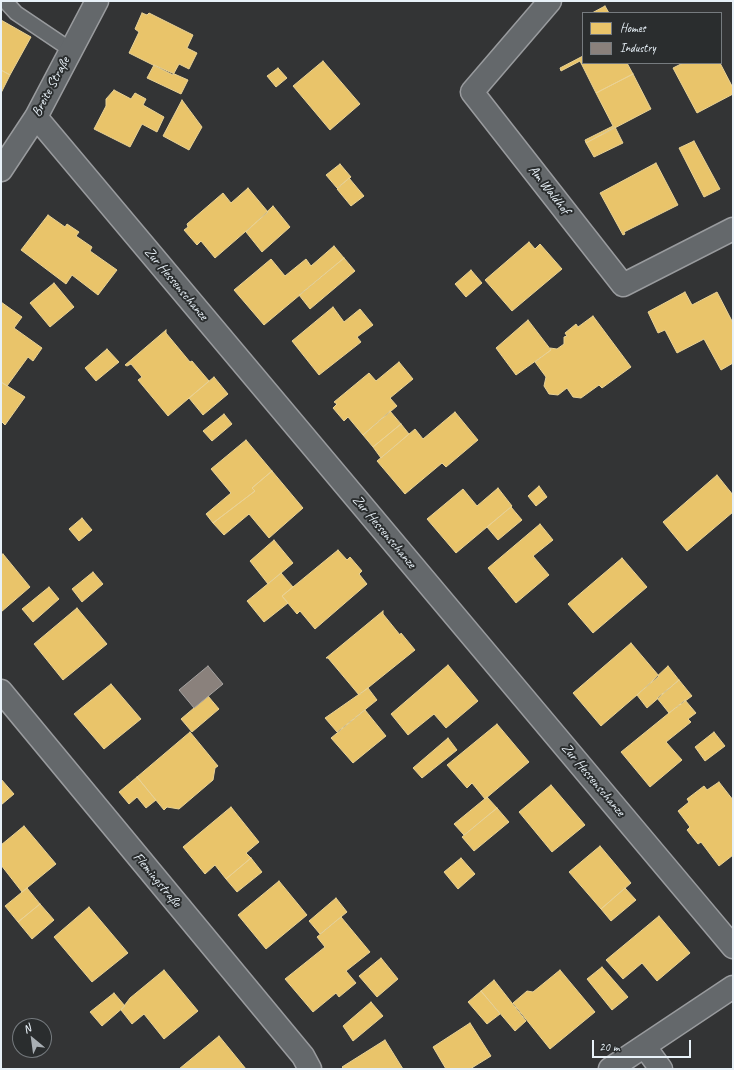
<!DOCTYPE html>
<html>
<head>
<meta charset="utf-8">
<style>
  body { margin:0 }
  #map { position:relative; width:734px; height:1070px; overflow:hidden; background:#333435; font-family:Caveat,sans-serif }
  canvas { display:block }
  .frame { position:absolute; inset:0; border:2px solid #e8f1f8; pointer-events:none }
  .legend { position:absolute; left:582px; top:12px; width:140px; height:52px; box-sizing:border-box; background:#2a2d2e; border:1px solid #767b7f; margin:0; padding:5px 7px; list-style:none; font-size:12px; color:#e8f1f8 }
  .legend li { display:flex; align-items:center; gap:8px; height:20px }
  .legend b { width:20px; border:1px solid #767b7f }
  .north { position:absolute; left:12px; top:1018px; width:40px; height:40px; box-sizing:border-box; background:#2a2d2e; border:1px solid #767b7f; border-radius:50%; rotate:331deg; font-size:11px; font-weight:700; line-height:16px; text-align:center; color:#e8f1f8 }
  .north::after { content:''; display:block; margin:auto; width:14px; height:18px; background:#a9afb4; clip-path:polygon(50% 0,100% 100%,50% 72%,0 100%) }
  .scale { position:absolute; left:592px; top:1040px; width:99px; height:18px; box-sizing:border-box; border:2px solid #e8f1f8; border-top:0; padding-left:5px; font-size:12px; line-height:14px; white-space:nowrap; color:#e8f1f8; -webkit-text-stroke:3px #2a2d2e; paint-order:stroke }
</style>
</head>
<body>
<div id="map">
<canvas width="734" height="1070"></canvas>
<div class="frame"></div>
<ul class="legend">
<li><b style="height:11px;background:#e9c46a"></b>Homes</li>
<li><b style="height:11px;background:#8a817c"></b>Industry</li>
</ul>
<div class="north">N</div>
<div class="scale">20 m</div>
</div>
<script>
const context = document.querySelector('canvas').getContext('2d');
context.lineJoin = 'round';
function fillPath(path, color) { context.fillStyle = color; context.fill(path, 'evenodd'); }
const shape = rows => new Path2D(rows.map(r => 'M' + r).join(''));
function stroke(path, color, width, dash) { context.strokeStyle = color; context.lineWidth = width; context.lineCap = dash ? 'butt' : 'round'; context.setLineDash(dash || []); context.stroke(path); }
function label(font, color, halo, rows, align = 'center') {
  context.font = font + ' Caveat,sans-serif'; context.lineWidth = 4; context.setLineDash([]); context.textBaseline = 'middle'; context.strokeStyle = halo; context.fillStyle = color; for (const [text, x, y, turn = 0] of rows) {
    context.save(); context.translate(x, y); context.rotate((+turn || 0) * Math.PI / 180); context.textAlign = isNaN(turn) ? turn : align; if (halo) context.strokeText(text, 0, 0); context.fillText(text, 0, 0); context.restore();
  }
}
const homes = shape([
  [605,6,609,13,592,13,605,6],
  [142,13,147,15,149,13,193,35,187,48,197,53,189,69,179,64,173,75,129,53,139,32,135,29,142,13],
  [1,20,31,37,10,75,1,70,1,20],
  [583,56,583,63,627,63,633,74,596,93,580,61,561,71,560,68,583,56],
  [323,61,360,104,330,130,293,86,323,61],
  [683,63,720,63,733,88,733,94,697,113,673,68,683,63],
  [154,65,188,80,181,94,147,78,154,65],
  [278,68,287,78,276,87,267,76,278,68],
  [1,70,10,75,1,93,1,70],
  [633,74,651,109,586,143,585,140,613,126,596,93,633,74],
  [114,90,131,99,135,93,146,99,143,105,164,117,157,132,142,124,130,147,94,129,106,106,106,99,114,90],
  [182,100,202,127,189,150,163,136,182,100],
  [615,127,623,143,594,157,586,143,615,127],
  [694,141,720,189,704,197,679,148,694,141],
  [656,163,678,205,624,232,625,234,623,235,600,193,656,163],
  [340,164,351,177,337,188,326,175,340,164],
  [349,178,364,196,351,206,337,189,349,178],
  [248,188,268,212,215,258,201,241,197,245,184,230,188,227,187,224,223,193,231,203,248,188],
  [273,206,290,227,262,252,246,232,273,206],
  [48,215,65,227,67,224,79,232,76,236,92,247,90,251,117,270,98,295,72,275,66,284,21,250,48,215],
  [529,242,535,249,540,244,562,269,512,311,485,280,529,242],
  [334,246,344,258,264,325,234,290,271,259,285,276,306,259,311,266,334,246],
  [344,258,355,271,310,309,299,295,344,258],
  [471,270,482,283,466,297,455,284,471,270],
  [54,283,74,307,50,327,30,303,54,283],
  [685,292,692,305,717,292,733,323,733,363,721,370,704,339,677,353,665,330,658,333,648,312,685,292],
  [1,302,22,317,14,328,42,348,33,361,28,357,7,386,1,382,1,302],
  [333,307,344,322,360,309,373,325,357,337,361,342,319,375,292,341,333,307],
  [593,316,631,367,602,388,599,385,581,398,573,397,567,388,558,395,549,394,544,386,546,377,535,362,551,350,550,348,557,349,564,344,564,337,567,336,565,333,576,324,578,327,593,316],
  [528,320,551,350,516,375,496,348,528,320],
  [166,330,166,333,190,362,192,361,209,381,168,416,138,380,142,377,131,364,127,366,125,365,166,330],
  [107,349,119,362,96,381,85,368,107,349],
  [399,362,413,379,390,398,397,406,363,435,348,417,344,421,333,408,337,404,334,402,369,373,376,381,399,362],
  [214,377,228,394,203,415,189,398,214,377],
  [1,382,25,397,5,425,1,421,1,382],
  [390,411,401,424,373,447,363,435,390,411],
  [455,412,478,440,446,467,442,463,405,494,377,461,415,429,423,439,455,412],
  [224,414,232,424,212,441,203,431,224,414],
  [401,424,409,434,381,458,373,447,401,424],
  [246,440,272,471,252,488,255,491,213,523,206,514,231,493,211,469,246,440],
  [272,471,303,508,269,538,249,514,224,535,213,523,255,491,252,488,272,471],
  [717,475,733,495,733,512,687,551,663,522,717,475],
  [539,486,547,497,536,506,528,496,539,486],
  [498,488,512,506,456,553,427,519,463,489,477,506,498,488],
  [511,507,522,520,498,540,487,527,511,507],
  [82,518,92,530,79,541,69,529,82,518],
  [540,524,553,540,533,556,549,575,516,603,488,568,540,524],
  [274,540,293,563,268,584,250,561,274,540],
  [338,550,347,560,350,557,362,571,359,574,367,584,315,629,300,611,297,614,282,596,338,550],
  [3,554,30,587,1,612,1,555,3,554],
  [622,558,647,587,593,633,568,604,622,558],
  [93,572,103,584,82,602,72,589,93,572],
  [281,573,293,587,282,596,288,603,264,622,247,601,281,573],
  [49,587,59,599,33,622,22,609,49,587],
  [77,608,107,644,63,680,34,644,77,608],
  [383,611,383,614,400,635,401,633,415,650,359,695,328,658,326,658,383,611],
  [631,643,659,676,601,726,573,693,631,643],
  [448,665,478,701,446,728,434,714,408,735,391,714,448,665],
  [668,666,679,680,647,708,637,695,668,666],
  [679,680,692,696,669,713,657,698,679,680],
  [111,684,141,719,104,749,74,714,111,684],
  [368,688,377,700,337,732,325,718,368,688],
  [208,696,219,709,192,732,181,719,208,696],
  [685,700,696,713,688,719,691,722,666,742,682,760,650,787,621,752,685,700],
  [365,710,386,736,353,763,331,738,365,710],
  [497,724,529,762,485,799,472,783,467,788,447,765,497,724],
  [190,732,218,766,215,768,213,780,179,809,167,807,164,810,137,777,190,732],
  [714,732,725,746,705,761,695,747,714,732],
  [448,738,457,750,422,778,413,768,448,738],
  [137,777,156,800,146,808,137,797,129,804,119,792,137,777],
  [1,779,14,794,1,805,1,779],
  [719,782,733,800,733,855,719,866,701,842,698,844,687,830,690,827,678,811,689,802,687,799,704,786,707,790,719,782],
  [551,785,585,825,552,852,519,812,551,785],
  [487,797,497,808,464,835,454,824,487,797],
  [231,807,259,842,246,853,251,858,226,879,215,865,205,874,183,847,231,807],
  [497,808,509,822,474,851,462,837,497,808],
  [24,826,56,864,22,892,1,865,1,845,24,826],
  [600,846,631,883,601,909,569,872,600,846],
  [251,858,262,872,237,892,226,879,251,858],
  [461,858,475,874,458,889,444,872,461,858],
  [279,881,307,915,266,949,238,915,279,881],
  [27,888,40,904,18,922,5,906,27,888],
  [625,888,636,900,611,921,601,909,625,888],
  [336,898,347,912,320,934,309,921,336,898],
  [40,904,54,920,32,939,18,922,40,904],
  [89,907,128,953,92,982,54,937,89,907],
  [659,916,690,953,657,981,642,963,623,979,606,960,659,916],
  [341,917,370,952,346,971,356,983,339,997,336,993,313,1012,285,979,325,947,317,937,341,917],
  [381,958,398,979,377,997,359,976,381,958],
  [602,967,628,997,612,1010,587,979,602,967],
  [164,970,198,1011,164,1039,144,1014,132,1024,121,1010,130,998,164,970],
  [560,970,595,1012,550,1049,513,1003,527,991,533,992,560,970],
  [494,980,526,1021,515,1031,481,991,494,980],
  [481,991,500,1014,487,1024,468,1002,481,991],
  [114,993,125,1006,102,1026,90,1012,114,993],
  [371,1002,383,1016,353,1041,343,1026,371,1002],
  [470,1023,491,1056,470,1069,446,1069,433,1047,470,1023],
  [219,1036,246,1069,179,1069,219,1036],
  [385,1040,403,1069,344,1069,342,1067,385,1040]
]);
const industry = shape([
  [208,666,223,684,194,708,179,690,208,666]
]);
const service = shape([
  [5,1,16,13,71,50]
]);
const minor = shape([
  [550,1,472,92,623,285,733,229],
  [36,117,733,947],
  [1,170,36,117,97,1],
  [1,691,303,1056,310,1069],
  [645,1047,661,1069],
  [610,1069,733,987]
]);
const streetNames = [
  ["Breite Straße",51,87,-62],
  ["Am Waldhof",549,190,52],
  ["Zur Hessenschanze",176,284,50],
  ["Zur Hessenschanze",384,532,50],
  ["Zur Hessenschanze",593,780,50],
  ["Flemingstraße",157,880,50]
];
fillPath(homes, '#e9c46a');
stroke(homes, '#e9d295', 1);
fillPath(industry, '#8a817c');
stroke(industry, '#a6a3a1', 1);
stroke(service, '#999b9e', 17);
stroke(minor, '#999b9e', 25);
stroke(service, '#64686b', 14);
stroke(minor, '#64686b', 22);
label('14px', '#e8f1f8', '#2a2d2e', streetNames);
</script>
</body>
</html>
